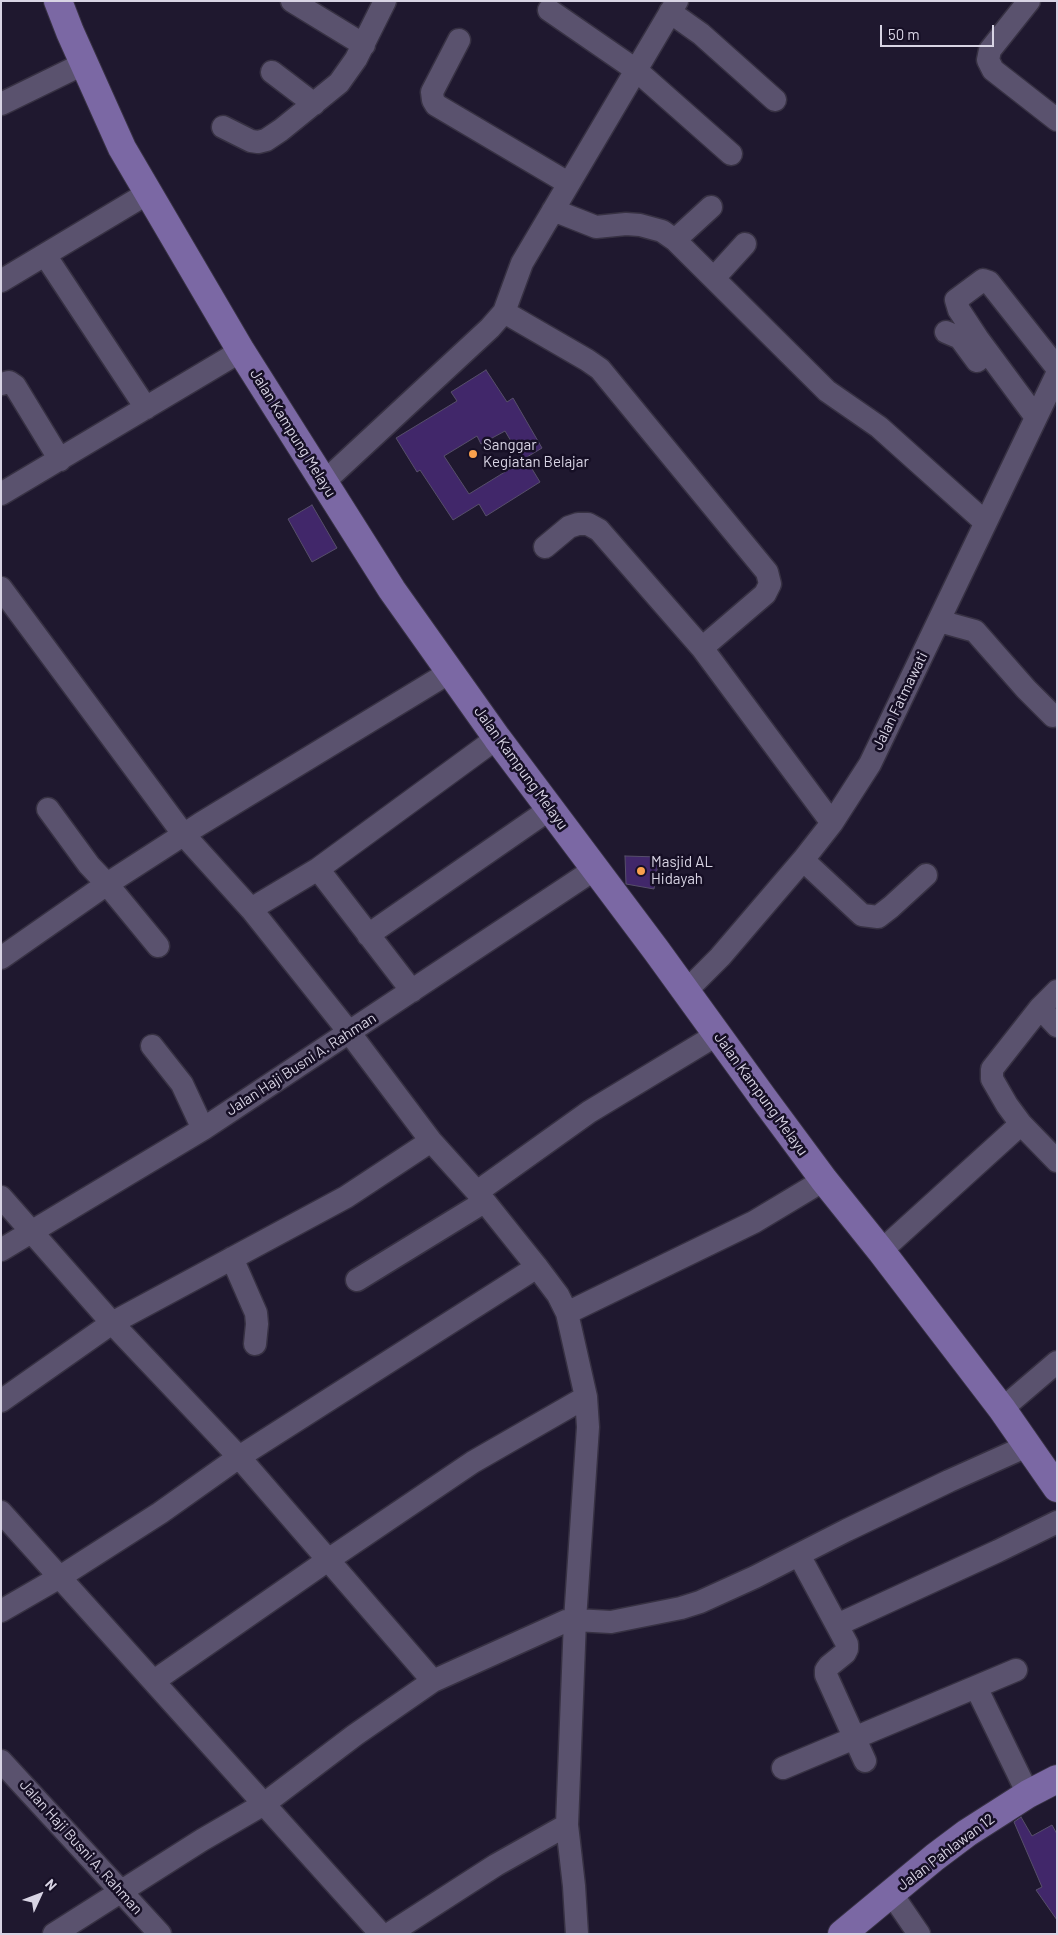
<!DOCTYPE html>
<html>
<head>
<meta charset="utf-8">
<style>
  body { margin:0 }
  #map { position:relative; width:1058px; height:1935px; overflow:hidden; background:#1f182f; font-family:Barlow,sans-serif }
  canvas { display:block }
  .frame { position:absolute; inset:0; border:2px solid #d8d4e4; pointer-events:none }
  .north { position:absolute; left:15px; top:1870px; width:50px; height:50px; -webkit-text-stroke:4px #160f25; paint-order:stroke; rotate:47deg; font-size:14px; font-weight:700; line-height:20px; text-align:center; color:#d8d4e4 }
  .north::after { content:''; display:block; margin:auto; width:18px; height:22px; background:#d8d4e4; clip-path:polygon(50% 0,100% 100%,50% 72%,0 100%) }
  .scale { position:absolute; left:880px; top:25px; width:114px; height:22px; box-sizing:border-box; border:2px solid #d8d4e4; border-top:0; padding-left:6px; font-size:15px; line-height:18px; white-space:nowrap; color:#d8d4e4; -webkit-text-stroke:4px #160f25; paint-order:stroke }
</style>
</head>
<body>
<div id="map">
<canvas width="1058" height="1935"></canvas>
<div class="frame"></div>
<div class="north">N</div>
<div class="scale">50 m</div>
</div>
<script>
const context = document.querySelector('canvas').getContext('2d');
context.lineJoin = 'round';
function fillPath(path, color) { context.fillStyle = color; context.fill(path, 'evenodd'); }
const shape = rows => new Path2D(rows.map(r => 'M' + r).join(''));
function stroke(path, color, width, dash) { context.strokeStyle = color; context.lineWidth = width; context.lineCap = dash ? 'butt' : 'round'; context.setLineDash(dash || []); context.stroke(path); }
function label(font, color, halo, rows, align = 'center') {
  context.font = font + ' Barlow,sans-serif'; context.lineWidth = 5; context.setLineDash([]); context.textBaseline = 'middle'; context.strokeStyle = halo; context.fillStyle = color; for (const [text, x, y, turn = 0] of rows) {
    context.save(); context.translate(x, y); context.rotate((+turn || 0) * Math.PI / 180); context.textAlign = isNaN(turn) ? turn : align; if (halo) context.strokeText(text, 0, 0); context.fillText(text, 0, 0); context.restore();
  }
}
const building = shape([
  [486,370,507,402,513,398,542,448,522,460,505,431,481,444,477,436,444,456,469,494,526,459,540,482,486,516,479,504,453,520,420,470,417,472,396,438,457,401,451,392,486,370],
  [312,505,337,548,312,562,288,519,312,505],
  [625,856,659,857,654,889,626,884,625,856],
  [1021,1817,1032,1836,1052,1825,1057,1834,1057,1920,1036,1890,1042,1887,1014,1822,1021,1817]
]);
const minor = shape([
  [292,1,364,45],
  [1029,1,990,50,988,60,993,70,1057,120],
  [549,10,636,70,731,154],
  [670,12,701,34,775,100],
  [459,40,432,92,433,100,436,105,568,183],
  [272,72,314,104],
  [1,104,85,63],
  [223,127,251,141,258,142,266,140,281,130,339,83,356,59,385,1],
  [553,210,596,227,626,224,640,225,662,231,675,240,827,391,879,427,985,522],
  [675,240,711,207],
  [45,255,146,408],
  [714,278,745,244],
  [1,281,148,193],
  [504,312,587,360,600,369,767,572,770,584,765,594,702,648],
  [946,332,960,338,977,361],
  [1,384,9,382,15,386,60,460],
  [1035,416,978,339,959,310,956,300,983,280,989,282,1057,368],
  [324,482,490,328,504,312,522,263,677,1],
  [1,494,241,351],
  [545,547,569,527,578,524,588,524,599,530,702,648,832,823],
  [1,588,184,835,251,909,318,869],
  [939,621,975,631,1026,689,1053,716],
  [48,809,89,865,107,884,158,946],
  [803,860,862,915,878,917,891,907,926,875],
  [251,909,349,1032,431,1141,477,1192,537,1267,558,1295,567,1313,586,1397,588,1427,575,1620,567,1825,574,1886,577,1934],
  [368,935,550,809],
  [1,958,107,884,200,824,450,672],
  [412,991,318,869,497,738],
  [686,991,720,957,803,860,832,823,870,764,1057,374],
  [1040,1008,1057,1026],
  [152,1046,182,1084,203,1129],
  [1021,1124,1057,1161],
  [477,1192,589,1112,718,1034],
  [1,1197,112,1323,239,1457,433,1681],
  [1,1250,203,1129,595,869],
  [881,1251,1021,1124,1007,1105,992,1079,992,1069,1040,1008,1057,991],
  [232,1258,256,1313,257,1324,255,1344],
  [357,1280,484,1202],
  [567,1313,754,1222,824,1180],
  [1,1401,112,1323,346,1197,431,1141],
  [1002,1409,1057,1362],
  [1,1512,381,1934],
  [799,1555,847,1644,847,1649,845,1653,829,1666,826,1670,826,1675,865,1761],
  [1,1611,60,1577,160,1513,239,1457,537,1267],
  [837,1625,998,1551,1057,1522],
  [154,1681,328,1560,473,1462,586,1397],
  [976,1687,1028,1794],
  [1,1761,160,1934],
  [783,1768,1016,1670],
  [891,1893,919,1934],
  [54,1934,202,1840,264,1804,355,1735,433,1681,566,1621,575,1620,611,1622,681,1608,700,1602,755,1577,847,1530,949,1481,1027,1446],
  [389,1934,496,1865,567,1825]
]);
const major = shape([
  [58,1,70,32,122,148,241,351,392,590,497,738,656,950,764,1099,824,1180,881,1251,1002,1409,1057,1488],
  [842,1934,935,1857,967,1833,1028,1794,1057,1779]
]);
const markers = [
  [473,454,5,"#f9a04d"],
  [641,871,5,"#f9a04d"]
];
const streetNames = [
  ["Jalan Kampung Melayu",293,433,58],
  ["Jalan Fatmawati",900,701,-64],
  ["Jalan Kampung Melayu",521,768,54],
  ["Jalan Haji Busni A. Rahman",301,1064,-33],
  ["Jalan Kampung Melayu",761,1094,54],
  ["Jalan Haji Busni A. Rahman",81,1847,48],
  ["Jalan Pahlawan 12",946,1852,-37]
];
const poiNames = [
  ["Sanggar",483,445],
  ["Kegiatan Belajar",483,462],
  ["Masjid AL",651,862],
  ["Hidayah",651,879]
];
fillPath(building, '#41276a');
stroke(building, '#574f6a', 1);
stroke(minor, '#373143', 25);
stroke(major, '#373143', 30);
stroke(minor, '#5a526e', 22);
stroke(major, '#7b68a4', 28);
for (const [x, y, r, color] of markers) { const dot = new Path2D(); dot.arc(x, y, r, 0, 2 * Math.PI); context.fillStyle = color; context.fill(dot); stroke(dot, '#160f25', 2); }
label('15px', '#d8d4e4', '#160f25', streetNames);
label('15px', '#d8d4e4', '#160f25', poiNames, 'left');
</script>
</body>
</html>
